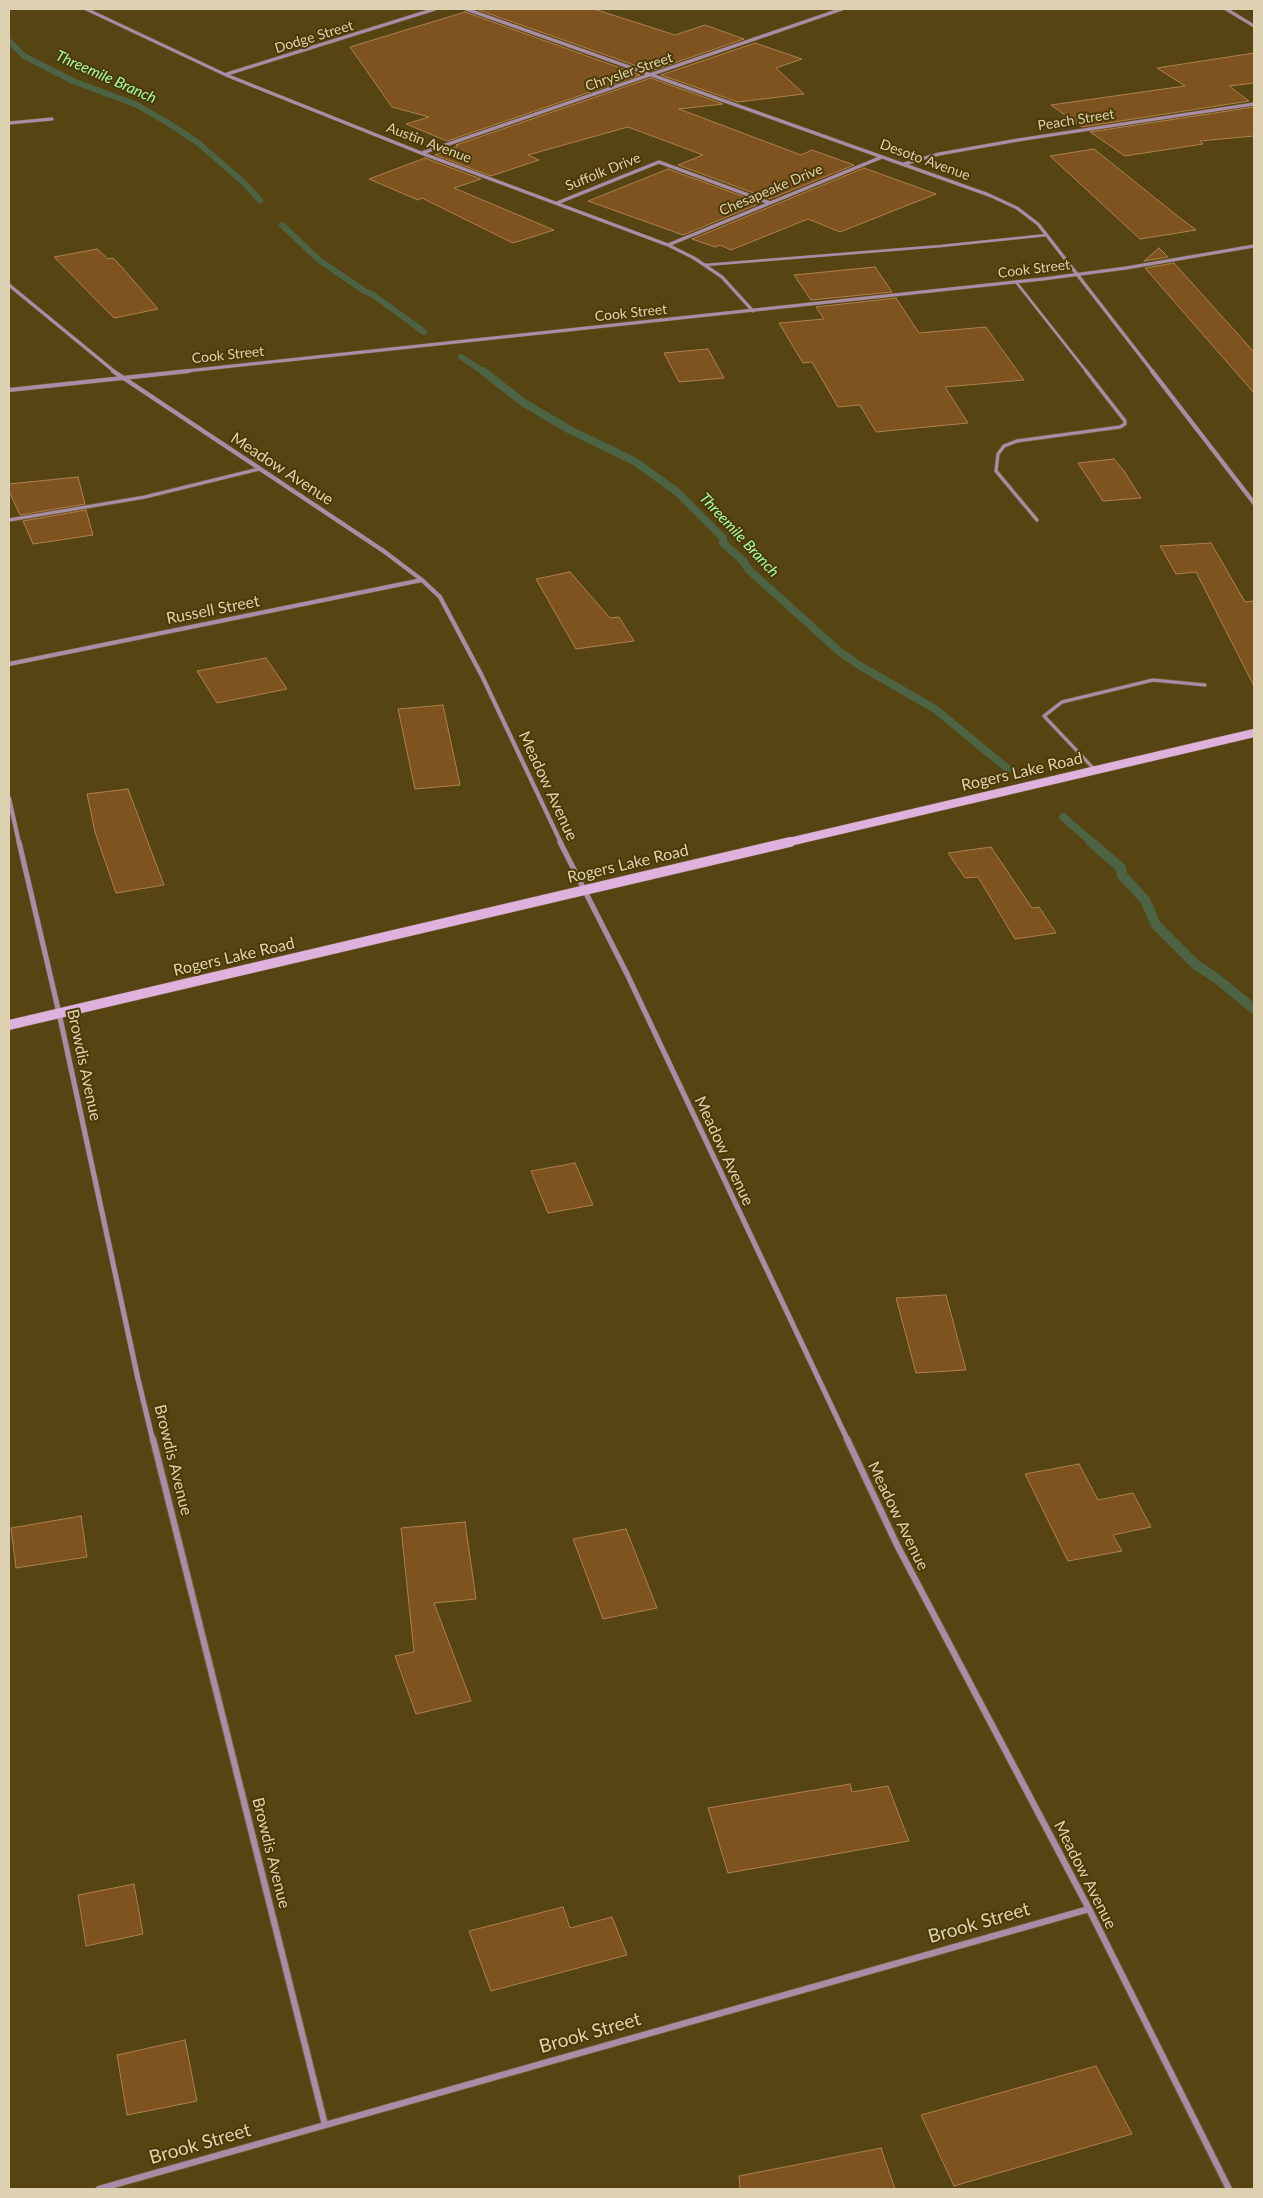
<!DOCTYPE html>
<html>
<head>
<meta charset="utf-8">
<style>
  body { margin:0 }
  #map { position:relative; width:1263px; height:2198px; overflow:hidden; background:#574413; font-family:Lato,sans-serif }
  canvas { display:block }
  .frame { position:absolute; inset:0; border:10px solid #ded1b2; pointer-events:none }
</style>
</head>
<body>
<div id="map">
<canvas width="1263" height="2198"></canvas>
<div class="frame"></div>
</div>
<script>
const context = document.querySelector('canvas').getContext('2d');
context.lineJoin = 'round';
const shape = rows => new Path2D(rows.map(r => 'M' + r).join(''));
function stroke(path, color, width, dash) { context.strokeStyle = color; context.lineWidth = width; context.lineCap = dash ? 'butt' : 'round'; context.setLineDash(dash || []); context.stroke(path); }
function fillPath(path, color) { context.fillStyle = color; context.fill(path, 'evenodd'); }
function label(font, color, halo, rows, align = 'center') {
  context.font = font + ' Lato,sans-serif'; context.lineWidth = 4; context.setLineDash([]); context.textBaseline = 'middle'; context.strokeStyle = halo; context.fillStyle = color; for (const [text, x, y, turn = 0] of rows) {
    context.save(); context.translate(x, y); context.rotate((+turn || 0) * Math.PI / 180); context.textAlign = isNaN(turn) ? turn : align; if (halo) context.strokeText(text, 0, 0); context.fillText(text, 0, 0); context.restore();
  }
}
const streamFar2 = shape([
  [9,41,24,56,73,81,137,105,168,123,197,142,241,180,260,200],
  [282,225,319,260,366,292,372,294,424,332],
  [461,357,484,372]
]);
const streamFar1 = shape([
  [483,371,524,403,570,430,634,461,676,491,723,538,723,543,743,561,749,570,840,652,862,667,935,709,1008,769],
  [1063,817,1093,843]
]);
const stream = shape([
  [1091,842,1121,868,1122,875,1145,900,1156,925,1195,964,1216,978,1254,1009]
]);
const building = shape([
  [476,9,594,9,675,35,705,25,744,39,651,71,476,9],
  [465,12,640,75,447,141,406,124,429,117,392,107,350,47,465,12],
  [755,43,802,59,776,68,804,94,738,102,661,75,755,43],
  [1254,53,1254,83,1229,86,1249,101,1082,127,1051,105,1185,86,1157,68,1254,53],
  [651,78,723,104,679,109,801,155,812,150,854,165,770,199,678,165,703,155,628,127,528,155,539,160,491,176,435,155,458,146,456,145,651,78],
  [1254,107,1254,136,1200,141,1203,144,1125,156,1090,132,1254,107],
  [1094,149,1175,214,1196,230,1140,239,1050,156,1094,149],
  [425,158,481,179,454,188,554,230,513,243,422,198,418,200,369,179,425,158],
  [864,168,936,194,840,232,808,219,731,250,720,245,715,247,692,239,864,168],
  [668,169,761,203,683,235,588,201,668,169],
  [1159,248,1168,257,1144,261,1159,248],
  [97,249,108,259,113,258,120,265,158,309,114,318,54,257,97,249],
  [1174,263,1254,352,1254,393,1145,268,1174,263],
  [875,267,892,292,811,300,794,275,875,267],
  [896,298,919,333,986,327,1024,380,945,387,968,423,876,432,860,405,838,407,812,362,803,363,779,323,824,319,816,307,896,298],
  [708,349,724,378,679,382,664,353,708,349],
  [1114,459,1124,471,1141,498,1103,501,1078,463,1114,459],
  [78,477,85,504,20,515,9,491,9,484,78,477],
  [86,510,93,535,33,544,23,521,86,510],
  [1211,543,1245,602,1254,601,1254,686,1196,572,1176,574,1160,546,1211,543],
  [570,572,610,618,619,617,634,641,576,649,536,579,570,572],
  [266,658,287,689,217,703,197,671,266,658],
  [443,705,460,785,415,789,398,709,443,705],
  [128,789,164,885,116,893,95,832,87,794,128,789],
  [991,847,1032,908,1039,907,1056,933,1015,939,978,877,965,878,948,853,991,847],
  [575,1163,593,1205,548,1213,531,1171,575,1163],
  [946,1295,966,1370,916,1373,896,1298,946,1295],
  [1079,1464,1098,1500,1133,1493,1151,1527,1113,1535,1122,1551,1068,1561,1025,1474,1079,1464],
  [81,1516,87,1557,16,1568,11,1528,81,1516],
  [465,1522,476,1599,434,1603,471,1701,416,1714,395,1656,414,1652,401,1528,465,1522],
  [626,1529,657,1608,603,1619,573,1539,626,1529],
  [850,1784,852,1792,888,1786,909,1841,728,1873,708,1808,850,1784],
  [134,1884,143,1934,86,1946,78,1895,134,1884],
  [563,1907,570,1928,612,1917,627,1955,491,1991,469,1931,563,1907],
  [185,2040,197,2101,127,2115,117,2055,185,2040],
  [1096,2066,1132,2134,954,2186,921,2115,1096,2066],
  [881,2148,895,2189,740,2189,739,2176,881,2148]
]);
const laneFar1 = shape([
  [705,265,941,246,1047,235],
  [1016,282,1087,372]
]);
const lane = shape([
  [9,520,145,497,259,469],
  [1037,520,996,471,998,454,1004,446,1017,441,1120,427,1125,424,1125,421,1086,371],
  [1095,770,1044,716,1062,702,1153,680,1205,685]
]);
const streetFar3 = shape([
  [86,9,226,75,421,153,668,245,694,258,722,277,753,311],
  [466,9,989,195,1017,208,1038,224,1153,372],
  [1226,9,1254,26],
  [227,74,435,9],
  [9,123,52,119],
  [422,153,842,9],
  [904,164,939,154,1018,140,1254,104],
  [557,203,659,162,770,203],
  [668,245,882,157],
  [9,285,115,372],
  [177,372,1043,279,1126,268,1254,246]
]);
const streetFar2 = shape([
  [113,371,385,552,422,580,440,597,482,676,561,843],
  [1152,371,1254,503],
  [9,390,189,371],
  [9,664,422,580],
  [9,798,19,843]
]);
const streetFar1 = shape([
  [19,842,59,1013,138,1379,153,1441],
  [560,842,627,974,848,1441]
]);
const street = shape([
  [153,1439,325,2125],
  [847,1439,897,1545,1089,1909,1229,2189],
  [99,2189,1089,1909]
]);
const secondaryFar1 = shape([
  [785,843,1254,733]
]);
const secondary = shape([
  [9,1025,790,842]
]);
const farStreetnames = [
  ["Dodge Street",314,37,-17],
  ["Chrysler Street",629,72,-19],
  ["Peach Street",1076,120,-9],
  ["Austin Avenue",429,143,21],
  ["Desoto Avenue",925,160,20],
  ["Suffolk Drive",603,172,-22],
  ["Chesapeake Drive",771,190,-23],
  ["Cook Street",1034,269,-7],
  ["Cook Street",631,313,-6],
  ["Cook Street",228,355,-6]
];
const farWaternames = [
  ["Threemile Branch",106,77,24],
  ["Threemile Branch",739,535,47]
];
const streetNames = [
  ["Meadow Avenue",282,469,33],
  ["Russell Street",213,610,-11],
  ["Rogers Lake Road",1022,772,-13],
  ["Meadow Avenue",548,786,65],
  ["Rogers Lake Road",628,864,-13],
  ["Rogers Lake Road",234,957,-13],
  ["Browdis Avenue",84,1065,78],
  ["Meadow Avenue",724,1151,65],
  ["Browdis Avenue",173,1460,76],
  ["Meadow Avenue",898,1516,64],
  ["Browdis Avenue",271,1853,76],
  ["Meadow Avenue",1085,1875,63]
];
const nearStreetnames = [
  ["Brook Street",979,1923,-16],
  ["Brook Street",590,2033,-16],
  ["Brook Street",200,2144,-16]
];
stroke(streamFar2, '#4c6344', 6);
stroke(streamFar1, '#4c6344', 8);
stroke(stream, '#4c6344', 10);
fillPath(building, '#7e5320');
stroke(building, '#ae804e', 1);
stroke(laneFar1, '#726033', 3);
stroke(lane, '#726033', 4.5);
stroke(streetFar3, '#726033', 4);
stroke(streetFar2, '#726033', 5);
stroke(streetFar1, '#726033', 6);
stroke(street, '#726033', 8);
stroke(secondaryFar1, '#726033', 9);
stroke(secondary, '#726033', 11);
stroke(laneFar1, '#a98ca8', 2.5);
stroke(lane, '#a98ca8', 3);
stroke(streetFar3, '#a98ca8', 3);
stroke(streetFar2, '#a98ca8', 4);
stroke(streetFar1, '#a98ca8', 5);
stroke(street, '#a98ca8', 6);
stroke(secondaryFar1, '#dfb2de', 8);
stroke(secondary, '#dfb2de', 10);
label('14px', '#ded1b2', '#4c3a05', farStreetnames);
label('italic 15px', '#9ffeab', '#4c3a05', farWaternames);
label('16px', '#ded1b2', '#4c3a05', streetNames);
label('19px', '#ded1b2', '#4c3a05', nearStreetnames);
</script>
</body>
</html>
